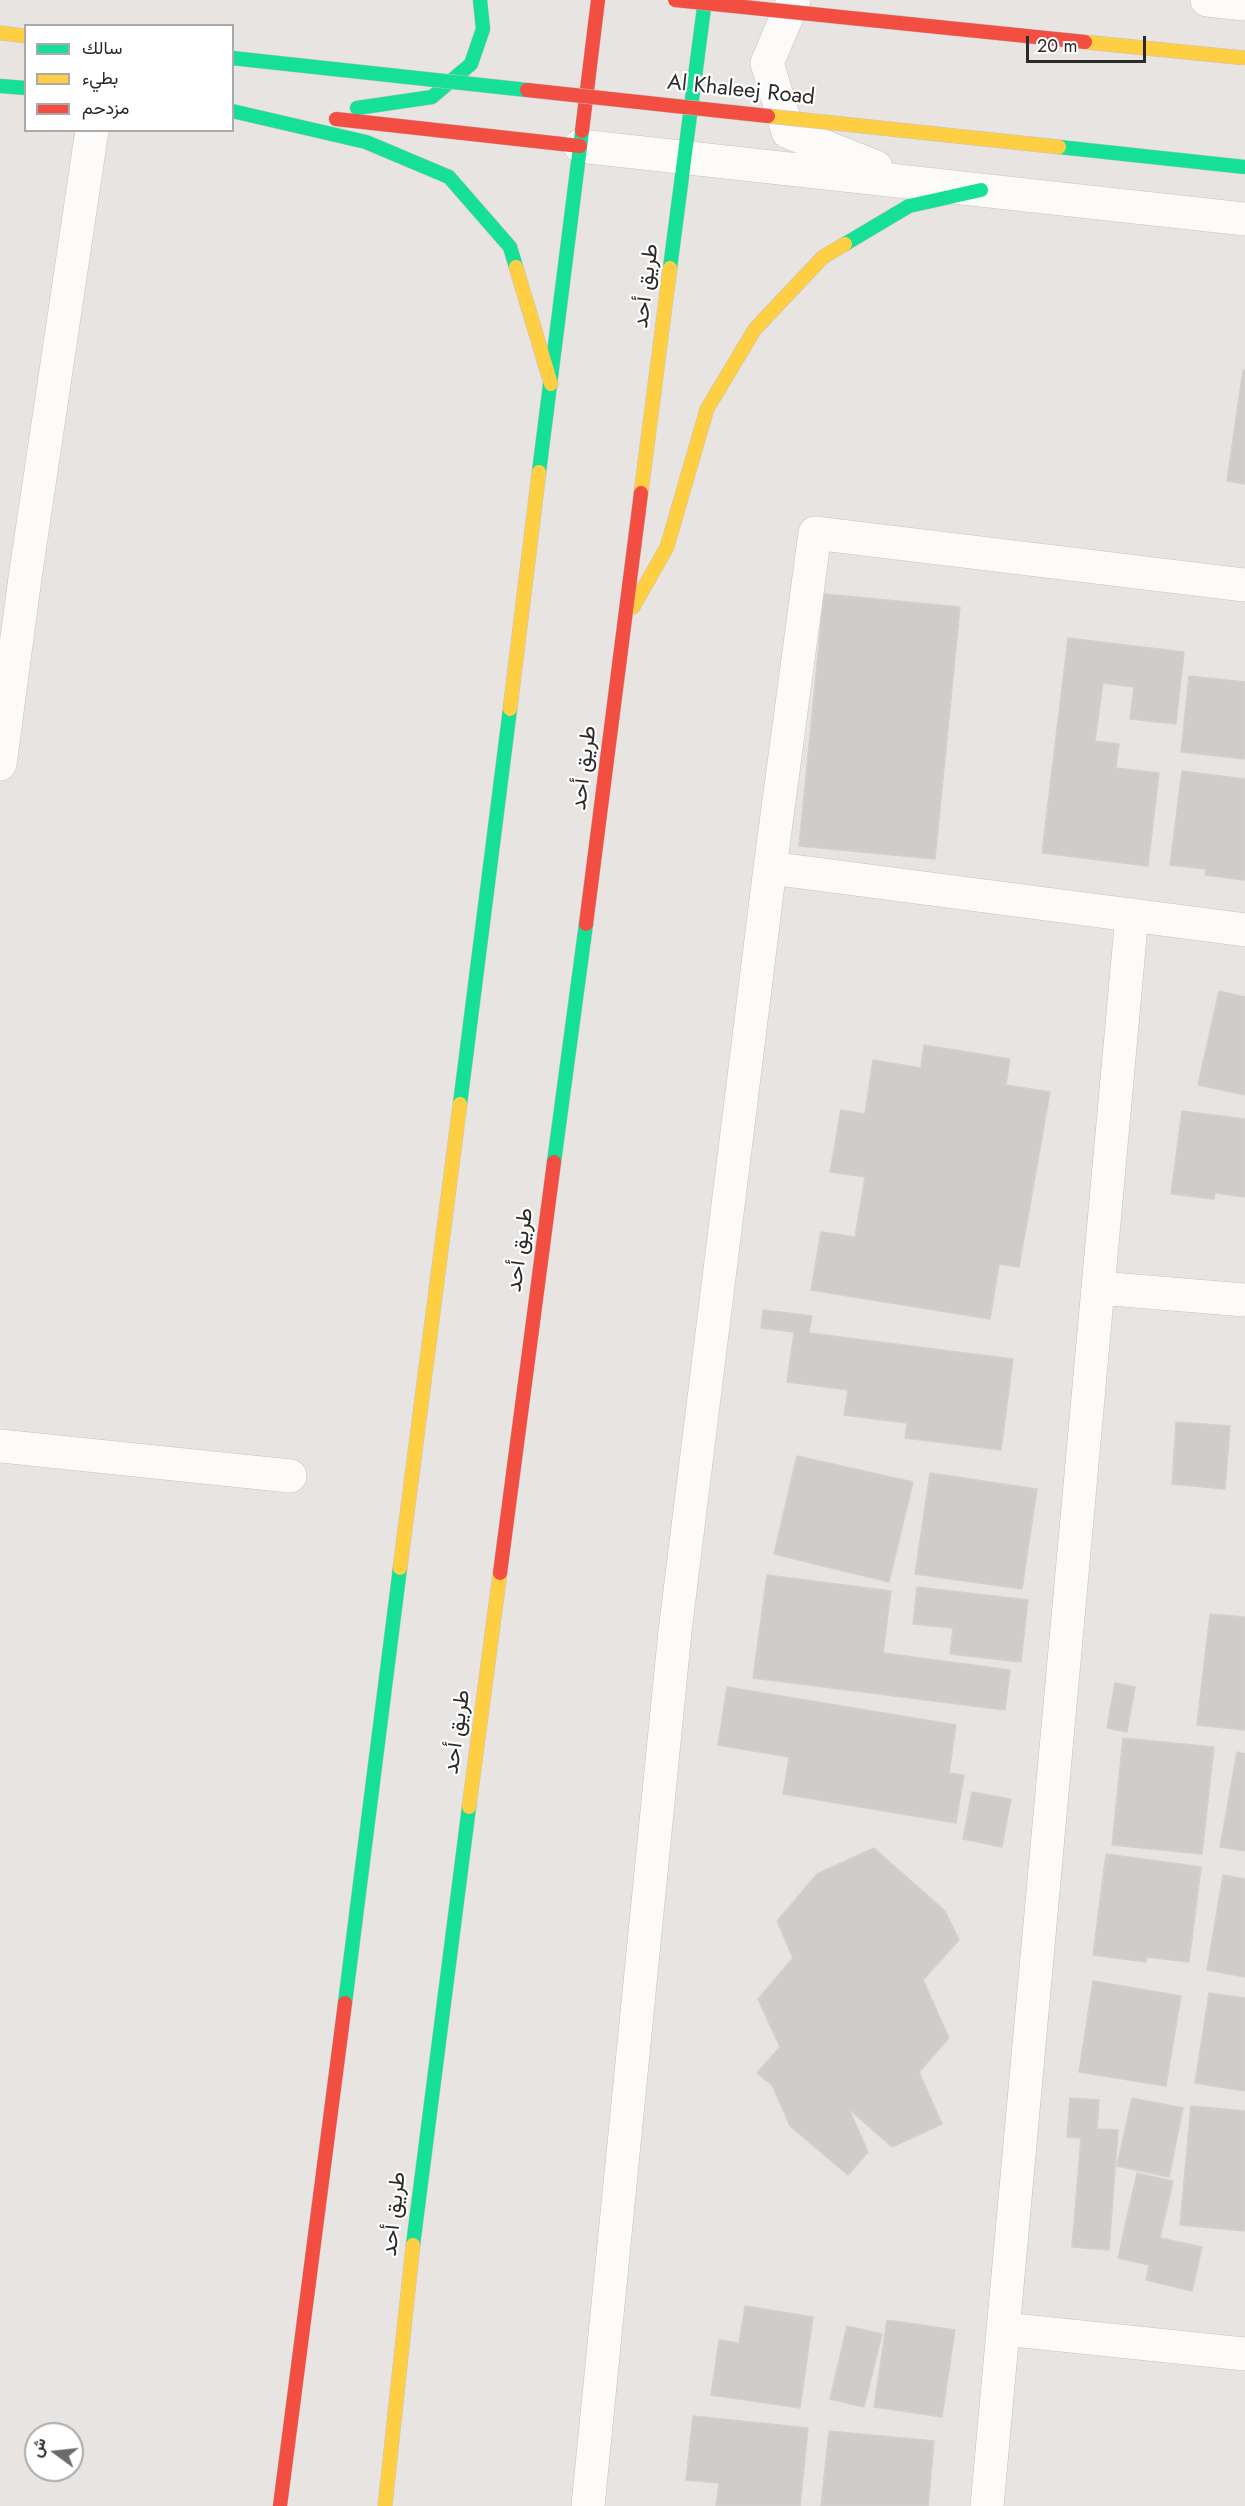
<!DOCTYPE html>
<html>
<head>
<meta charset="utf-8">
<style>
  body { margin:0 }
  #map { position:relative; width:1245px; height:2506px; overflow:hidden; background:#e8e4e1; font-family:Jost,Vazirmatn,sans-serif }
  canvas { display:block }
  .legend { position:absolute; left:24px; top:24px; width:210px; height:108px; box-sizing:border-box; background:#fff; border:2px solid #aaa; margin:0; padding:8px 10px; list-style:none; font-size:18px; color:#2a2a2a }
  .legend li { display:flex; align-items:center; gap:12px; height:30px }
  .legend b { width:30px; border:2px solid #aaa }
  .north { position:absolute; left:24px; top:2422px; width:60px; height:60px; box-sizing:border-box; background:#fff; border:2px solid #aaa; border-radius:50%; rotate:285deg; font-size:16px; font-weight:700; line-height:24px; text-align:center; color:#2a2a2a }
  .north::after { content:''; display:block; margin:auto; width:21px; height:27px; background:#6c6b6a; clip-path:polygon(50% 0,100% 100%,50% 72%,0 100%) }
  .scale { position:absolute; left:1026px; top:36px; width:120px; height:27px; box-sizing:border-box; border:3px solid #2a2a2a; border-top:0; padding-left:8px; font-size:18px; line-height:21px; white-space:nowrap; color:#2a2a2a; -webkit-text-stroke:4px #fff; paint-order:stroke }
</style>
</head>
<body>
<div id="map">
<canvas width="1245" height="2506"></canvas>
<ul class="legend">
<li><b style="height:8px;background:#16e098"></b>سالك</li>
<li><b style="height:8px;background:#ffcf43"></b>بطيء</li>
<li><b style="height:8px;background:#f24e42"></b>مزدحم</li>
</ul>
<div class="north">ش</div>
<div class="scale">20 m</div>
</div>
<script>
const context = document.querySelector('canvas').getContext('2d');
context.lineJoin = 'round';
function fillPath(path, color) { context.fillStyle = color; context.fill(path, 'evenodd'); }
const shape = rows => new Path2D(rows.map(r => 'M' + r).join(''));
function stroke(path, color, width, dash) { context.strokeStyle = color; context.lineWidth = width; context.lineCap = dash ? 'butt' : 'round'; context.setLineDash(dash || []); context.stroke(path); }
function label(font, color, halo, rows, align = 'center') {
  context.font = font + ' Jost,Vazirmatn,sans-serif'; context.lineWidth = 4.5; context.setLineDash([]); context.textBaseline = 'middle'; context.strokeStyle = halo; context.fillStyle = color; for (const [text, x, y, turn = 0] of rows) {
    context.save(); context.translate(x, y); context.rotate((+turn || 0) * Math.PI / 180); context.textAlign = isNaN(turn) ? turn : align; if (halo) context.strokeText(text, 0, 0); context.fillText(text, 0, 0); context.restore();
  }
}
const building = shape([
  [1243,370,1245,370,1245,484,1227,481,1243,370],
  [824,594,960,607,935,859,799,846,824,594],
  [1068,638,1184,652,1176,724,1130,719,1134,687,1103,683,1095,741,1119,744,1116,768,1159,773,1148,866,1042,853,1068,638],
  [1189,676,1245,682,1245,759,1181,752,1189,676],
  [1182,771,1245,779,1245,880,1205,875,1206,869,1170,865,1182,771],
  [1219,991,1245,997,1245,1095,1198,1085,1219,991],
  [924,1045,1010,1059,1006,1085,1050,1092,1019,1267,999,1264,990,1319,811,1290,821,1232,855,1237,865,1177,830,1172,841,1110,865,1114,873,1060,921,1068,924,1045],
  [1182,1111,1245,1119,1245,1197,1215,1193,1214,1199,1171,1194,1182,1111],
  [763,1310,812,1316,809,1333,1013,1359,1001,1450,905,1438,907,1423,844,1415,848,1390,787,1382,794,1332,761,1328,763,1310],
  [1176,1422,1230,1426,1225,1489,1172,1484,1176,1422],
  [797,1456,913,1482,889,1582,774,1554,797,1456],
  [930,1473,1037,1489,1022,1589,915,1574,930,1473],
  [767,1575,891,1591,883,1653,1010,1670,1005,1710,753,1678,767,1575],
  [917,1587,1028,1600,1021,1662,950,1654,953,1628,913,1624,917,1587],
  [1210,1614,1245,1617,1245,1730,1197,1725,1210,1614],
  [1115,1683,1135,1687,1127,1732,1107,1728,1115,1683],
  [727,1687,956,1725,949,1773,964,1775,956,1823,783,1794,789,1757,718,1745,727,1687],
  [1123,1738,1214,1747,1202,1854,1112,1845,1123,1738],
  [1237,1752,1245,1754,1245,1851,1220,1847,1237,1752],
  [972,1792,1011,1799,1002,1847,963,1839,972,1792],
  [874,1848,945,1911,959,1940,923,1980,949,2038,919,2072,942,2124,892,2147,849,2109,868,2152,848,2175,790,2126,772,2085,757,2073,780,2047,758,1999,793,1958,777,1921,817,1874,874,1848],
  [1106,1854,1201,1867,1189,1962,1147,1957,1146,1962,1093,1955,1106,1854],
  [1223,1875,1245,1879,1245,1977,1207,1970,1223,1875],
  [1093,1981,1181,1996,1166,2086,1079,2072,1093,1981],
  [1209,1993,1245,1998,1245,2091,1195,2083,1209,1993],
  [1070,2098,1099,2100,1097,2129,1118,2130,1109,2250,1072,2247,1081,2138,1067,2137,1070,2098],
  [1132,2098,1183,2108,1169,2177,1117,2166,1132,2098],
  [1191,2106,1245,2111,1245,2231,1180,2225,1191,2106],
  [1137,2173,1173,2181,1160,2238,1202,2247,1192,2291,1146,2280,1149,2265,1118,2258,1137,2173],
  [745,2306,813,2317,800,2408,711,2395,719,2340,739,2343,745,2306],
  [887,2320,955,2330,942,2417,874,2407,887,2320],
  [847,2326,882,2334,864,2407,830,2399,847,2326],
  [693,2416,808,2428,800,2506,716,2506,719,2483,686,2480,693,2416],
  [829,2431,934,2441,928,2506,821,2506,829,2431]
]);
const street = shape([
  [794,0,767,63,788,132,876,167],
  [1207,0,1245,4],
  [580,146,1245,219],
  [0,764,25,578,92,130],
  [770,868,1245,930],
  [1099,1288,1245,1300],
  [0,1446,290,1476],
  [1004,2329,1245,2354],
  [588,2506,675,1631,770,868,815,533,1245,585],
  [987,2506,1132,915]
]);
const fast = shape([
  [0,86,26,88],
  [357,108,432,97,471,64,483,29,480,0],
  [232,111,366,142,449,177,510,247,516,267],
  [845,244,909,206,981,190],
  [670,268,705,0],
  [539,472,582,131],
  [460,1104,510,709],
  [554,1162,586,924],
  [345,2003,400,1568],
  [413,2245,469,1807]
]);
const slow = shape([
  [0,33,26,36],
  [516,267,551,384],
  [641,493,670,268],
  [633,607,667,547,707,409,755,329,823,257,845,244],
  [510,709,539,472],
  [400,1568,460,1104],
  [469,1807,500,1573],
  [385,2506,413,2245]
]);
const jam = shape([
  [336,119,580,146],
  [582,131,598,0],
  [586,924,641,493],
  [500,1573,554,1162],
  [280,2506,345,2003]
]);
const fastBridge = shape([
  [232,58,527,90],
  [1059,147,1245,167]
]);
const slowBridge = shape([
  [1085,42,1245,58],
  [768,116,1059,147]
]);
const jamBridge = shape([
  [675,0,1085,42],
  [527,90,768,116]
]);
const streetNames = [
  ["Al Khaleej Road",741,91,6],
  ["طريق أحد",647,286,-83],
  ["طريق أحد",585,768,-83],
  ["طريق أحد",521,1250,-82],
  ["طريق أحد",458,1732,-82],
  ["طريق أحد",395,2214,-84]
];
fillPath(building, '#cfcdca');
stroke(building, '#d3d0cd', 1.5);
stroke(street, '#c4c3c3', 34);
stroke(fast, '#c4c3c3', 15);
stroke(slow, '#c4c3c3', 15);
stroke(jam, '#c4c3c3', 15);
stroke(street, '#fcfbfa', 33);
stroke(fast, '#16e098', 14);
stroke(slow, '#ffcf43', 14);
stroke(jam, '#f24e42', 14);
stroke(fastBridge, '#c4c3c2', 15, []);
stroke(slowBridge, '#c4c3c2', 15, []);
stroke(jamBridge, '#c4c3c2', 15, []);
stroke(fastBridge, '#16e098', 14);
stroke(slowBridge, '#ffcf43', 14);
stroke(jamBridge, '#f24e42', 14);
label('22px', '#2a2a2a', '#fff', streetNames);
</script>
</body>
</html>
